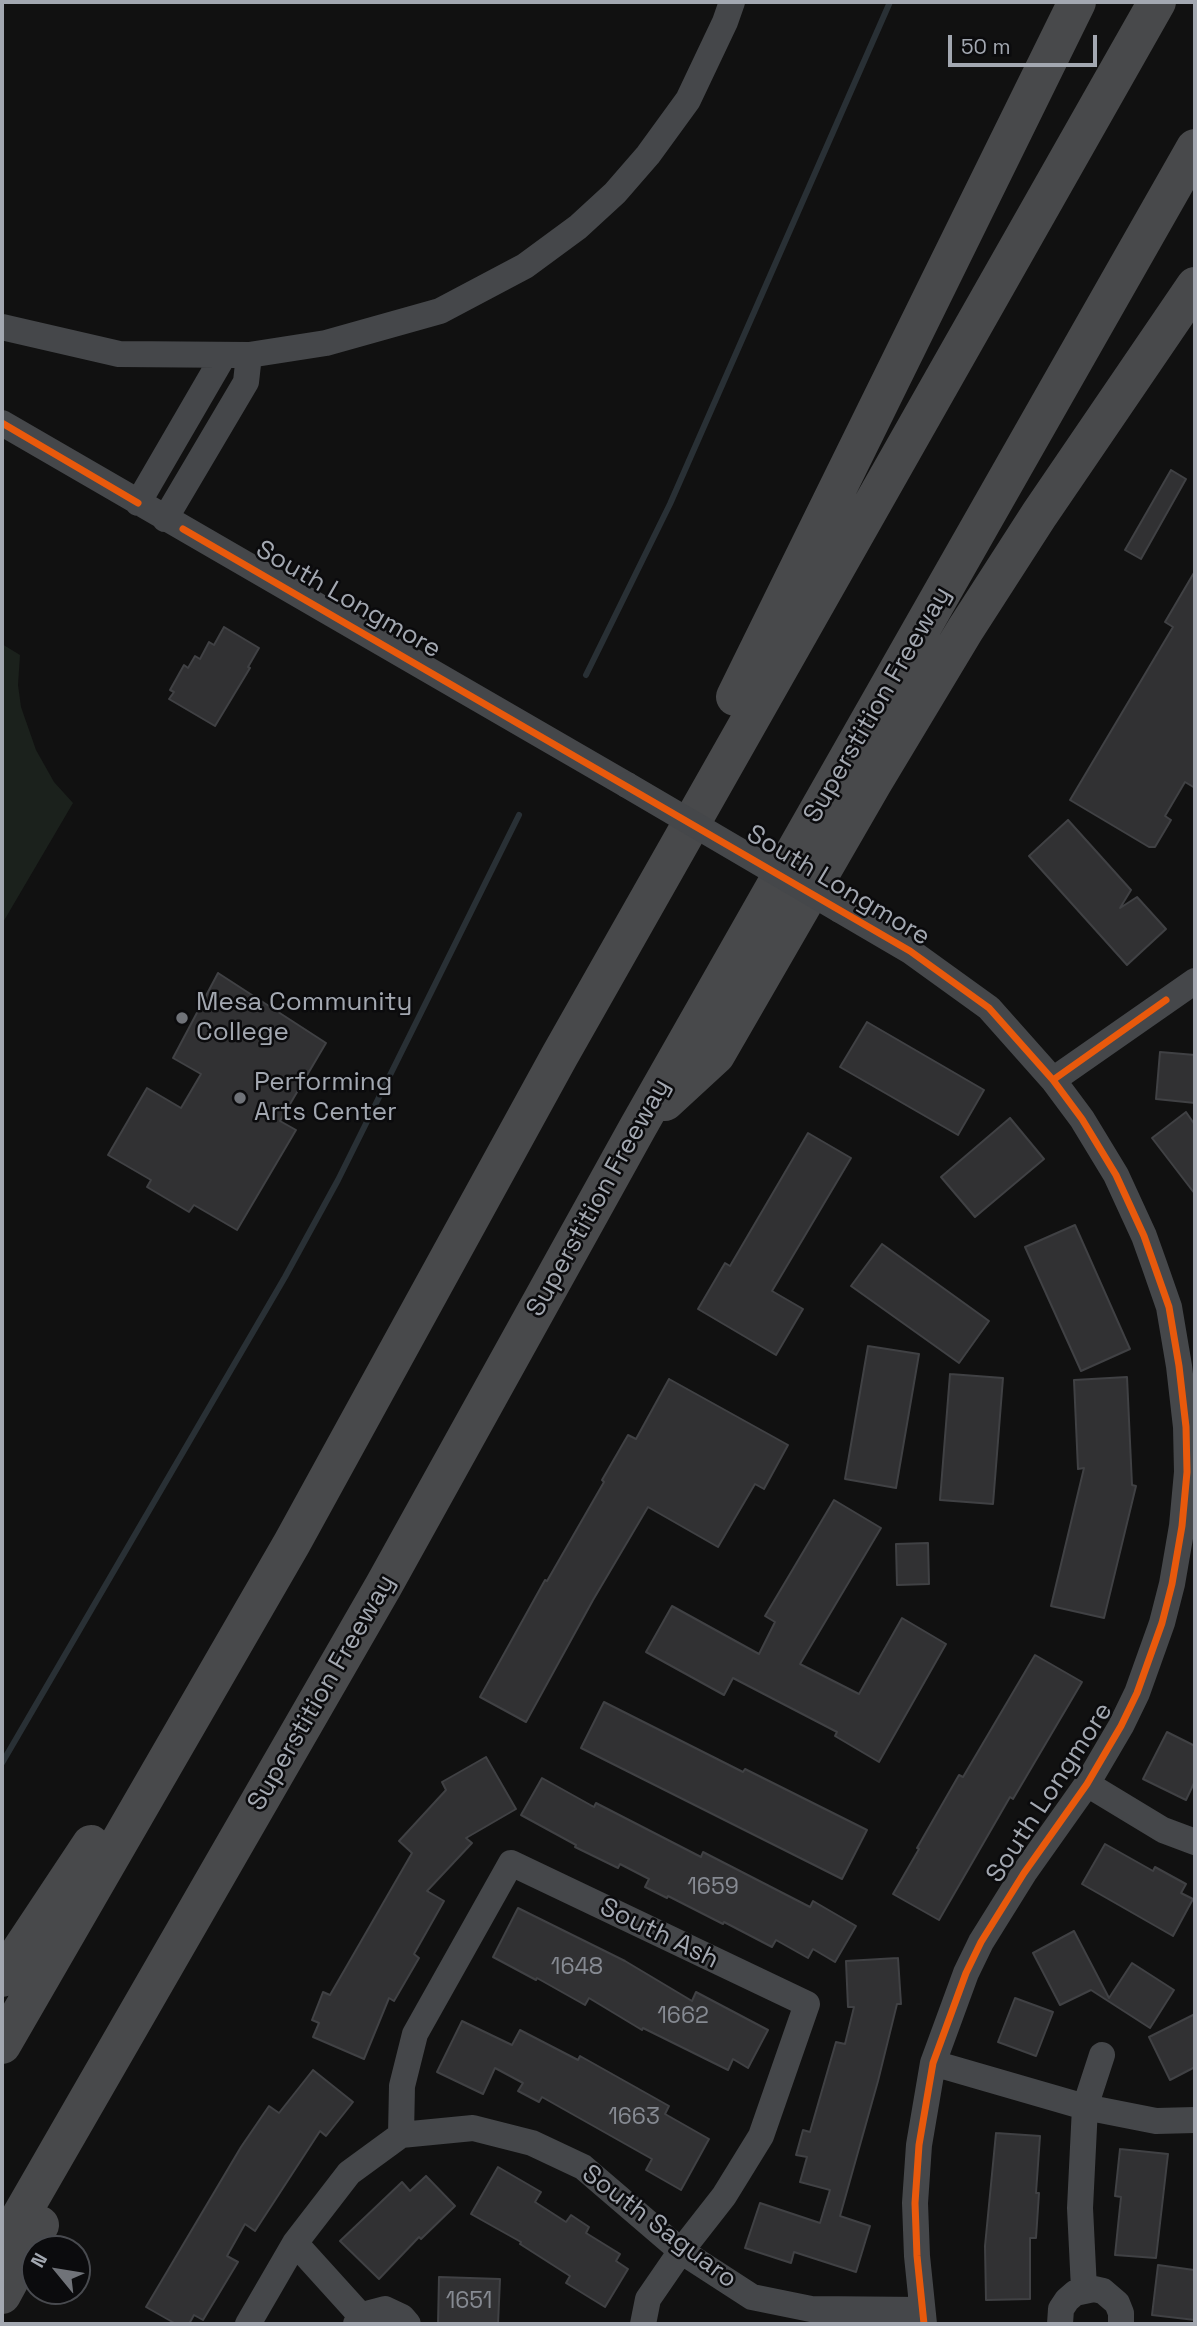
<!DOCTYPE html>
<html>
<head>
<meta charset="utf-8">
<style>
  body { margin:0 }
  #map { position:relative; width:1197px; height:2326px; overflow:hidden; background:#111; font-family:"Space Grotesk",sans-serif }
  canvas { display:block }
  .frame { position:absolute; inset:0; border:4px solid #a3a8b1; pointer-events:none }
  .north { position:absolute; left:21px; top:2235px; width:70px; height:70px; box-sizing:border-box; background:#0b0b0d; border:2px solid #484a4f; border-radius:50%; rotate:300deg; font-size:19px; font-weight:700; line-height:28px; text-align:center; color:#a3a8b1 }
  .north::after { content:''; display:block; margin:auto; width:24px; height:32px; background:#707379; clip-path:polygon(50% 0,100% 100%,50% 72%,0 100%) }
  .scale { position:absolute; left:948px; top:35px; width:149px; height:32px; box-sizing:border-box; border:4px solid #a3a8b1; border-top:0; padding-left:9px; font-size:21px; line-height:24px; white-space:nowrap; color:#a3a8b1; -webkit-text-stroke:5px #0b0b0d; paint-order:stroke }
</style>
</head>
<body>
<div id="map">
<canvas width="1197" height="2326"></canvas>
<div class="frame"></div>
<div class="north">N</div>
<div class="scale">50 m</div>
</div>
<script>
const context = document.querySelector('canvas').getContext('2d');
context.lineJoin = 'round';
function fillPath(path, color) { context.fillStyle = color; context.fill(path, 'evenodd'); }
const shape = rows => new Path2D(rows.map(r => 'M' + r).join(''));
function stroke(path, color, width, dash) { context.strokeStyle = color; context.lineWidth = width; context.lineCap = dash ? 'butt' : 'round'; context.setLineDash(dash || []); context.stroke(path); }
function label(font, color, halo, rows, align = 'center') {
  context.font = font + ' "Space Grotesk",sans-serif'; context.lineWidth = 5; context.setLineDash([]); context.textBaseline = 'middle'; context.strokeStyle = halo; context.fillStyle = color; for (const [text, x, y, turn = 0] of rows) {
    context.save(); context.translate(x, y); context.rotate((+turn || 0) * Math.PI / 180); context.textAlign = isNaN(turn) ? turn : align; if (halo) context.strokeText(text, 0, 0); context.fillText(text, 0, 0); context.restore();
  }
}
const green = shape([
  [2,644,20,655,18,685,21,707,36,750,54,782,73,803,2,924]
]);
const stream = shape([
  [586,675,670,504,890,2],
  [2,1763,285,1277,338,1180,519,815]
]);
const building = shape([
  [1171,470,1186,479,1141,559,1125,550,1171,470],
  [1195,571,1195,788,1185,782,1165,816,1171,820,1155,847,1149,847,1070,800,1173,627,1165,622,1195,571],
  [224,627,259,648,248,667,250,668,215,726,169,699,174,692,170,690,184,665,188,668,195,656,200,659,209,642,214,645,224,627],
  [1068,820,1131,890,1120,908,1137,897,1166,929,1127,965,1029,856,1068,820],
  [218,973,326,1043,280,1121,296,1130,237,1230,194,1205,189,1212,147,1187,151,1180,108,1155,147,1088,181,1108,201,1074,173,1058,218,973],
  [867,1022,984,1090,958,1135,840,1067,867,1022],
  [1160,1052,1195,1055,1195,1103,1156,1099,1160,1052],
  [1186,1112,1195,1125,1195,1194,1152,1138,1186,1112],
  [1010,1118,1044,1159,975,1217,941,1177,1010,1118],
  [808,1133,851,1158,772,1291,803,1309,776,1355,698,1309,725,1263,730,1266,808,1133],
  [1075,1225,1130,1349,1081,1371,1025,1247,1075,1225],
  [882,1244,989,1321,959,1363,851,1286,882,1244],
  [868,1346,919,1354,896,1488,845,1479,868,1346],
  [950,1374,1003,1378,993,1504,940,1500,950,1374],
  [1127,1377,1132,1485,1136,1486,1104,1618,1051,1606,1084,1468,1078,1469,1074,1380,1127,1377],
  [669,1379,788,1445,764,1489,755,1484,718,1547,648,1507,593,1600,526,1722,480,1697,545,1580,547,1581,604,1482,602,1480,628,1435,636,1439,669,1379],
  [834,1500,881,1528,800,1664,859,1694,902,1618,946,1644,879,1762,835,1736,837,1732,733,1678,724,1695,646,1652,672,1606,759,1654,775,1622,765,1616,834,1500],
  [928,1543,929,1584,897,1585,896,1544,928,1543],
  [1035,1655,1082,1682,1013,1799,1010,1797,939,1920,893,1894,919,1849,917,1848,959,1775,963,1777,1035,1655],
  [604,1702,743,1772,745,1769,867,1830,842,1879,581,1748,604,1702],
  [1167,1732,1195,1746,1195,1781,1186,1800,1143,1779,1167,1732],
  [486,1757,516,1809,466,1838,472,1843,427,1891,444,1901,414,1954,419,1958,394,2001,389,1998,364,2059,313,2037,319,2023,312,2020,323,1992,330,1995,412,1853,399,1841,446,1790,442,1782,486,1757],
  [542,1778,594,1807,596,1803,701,1857,703,1852,810,1907,813,1901,856,1926,835,1962,813,1949,808,1958,776,1940,772,1947,724,1922,723,1924,668,1896,667,1898,645,1887,649,1879,620,1864,618,1868,575,1847,576,1845,521,1815,542,1778],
  [1105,1844,1153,1871,1155,1867,1186,1884,1181,1893,1193,1899,1173,1936,1082,1884,1105,1844],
  [518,1908,625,1961,692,2001,696,1992,768,2030,748,2068,733,2059,728,2070,643,2028,642,2030,589,1998,585,2005,537,1978,536,1980,493,1957,518,1908],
  [1074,1931,1109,1998,1132,1963,1174,1990,1150,2028,1091,1990,1060,2005,1033,1953,1074,1931],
  [898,1958,901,2004,897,2004,878,2081,840,2216,870,2226,856,2272,794,2252,791,2263,745,2248,760,2203,820,2223,830,2190,800,2182,807,2157,796,2155,803,2130,810,2132,836,2042,845,2044,854,2007,848,2007,846,1961,898,1958],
  [1015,1998,1053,2012,1036,2056,998,2042,1015,1998],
  [1195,2014,1195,2067,1170,2080,1149,2037,1195,2014],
  [462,2021,512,2045,520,2030,578,2060,580,2056,669,2106,665,2114,709,2139,681,2190,646,2170,652,2159,542,2097,539,2102,518,2091,523,2083,495,2068,483,2094,437,2072,462,2021],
  [313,2070,353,2102,326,2136,320,2131,255,2231,245,2224,227,2256,238,2262,203,2320,194,2315,189,2324,176,2324,146,2307,241,2147,269,2106,279,2113,313,2070],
  [996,2133,1040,2136,1036,2193,1039,2193,1036,2238,1030,2238,1030,2299,986,2300,985,2246,996,2133],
  [1120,2149,1168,2154,1156,2258,1115,2255,1121,2197,1115,2196,1120,2149],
  [498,2167,541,2192,535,2202,566,2222,571,2215,589,2227,586,2233,620,2254,616,2261,628,2269,605,2307,566,2283,570,2276,520,2244,521,2242,471,2214,498,2167],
  [426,2176,455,2206,421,2239,419,2237,379,2279,340,2241,402,2182,410,2191,426,2176],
  [1158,2265,1194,2270,1195,2320,1152,2315,1158,2265],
  [439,2277,500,2279,498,2324,438,2324,439,2277]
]);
const minor = shape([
  [2,327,119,354,249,355,326,343,440,311,525,266,578,227,615,193,648,155,688,100,725,22,732,2],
  [2,423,627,785],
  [138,503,224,355],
  [165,519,246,382,249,355],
  [840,910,910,951,989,1008,1053,1080,1082,1119,1116,1175,1144,1236,1154,1264,1169,1307,1179,1366,1186,1427,1187,1472,1182,1526,1172,1584,1162,1623,1137,1693,1121,1726,1087,1784,1024,1873,981,1942,966,1973,933,2063,919,2145,915,2203,917,2256,924,2324],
  [1053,1080,1195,981],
  [1087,1784,1163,1830,1195,1842],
  [933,2063,1085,2107,1156,2121,1195,2120],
  [401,2135,473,2128,532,2143,583,2167,681,2251,752,2297,811,2309,921,2310],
  [295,2243,362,2317],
  [1084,2289,1080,2208,1085,2107,1102,2055],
  [248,2324,295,2243,349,2173,401,2135,402,2086,415,2034,511,1863,807,2004,761,2136,724,2196,681,2251,648,2299,643,2324],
  [356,2324,366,2314,385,2309,402,2317,408,2324],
  [1060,2324,1061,2309,1067,2300,1075,2293,1094,2289,1103,2291,1117,2303,1121,2313,1121,2324]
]);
const highway = shape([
  [735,697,1077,2],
  [665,1102,716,1055,873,783,965,630,1039,515,1195,286],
  [2,1978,91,1844],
  [2,2045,292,1543,560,1055,1157,2],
  [2,2248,384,1585,638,1127,1195,148],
  [2,2295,40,2225]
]);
const minorBridge = shape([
  [627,785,840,910]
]);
const cycleway = shape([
  [2,423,138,503],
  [183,529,910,951,989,1008,1053,1080,1082,1119,1116,1175,1144,1236,1169,1307,1179,1366,1186,1427,1187,1472,1182,1526,1172,1584,1162,1623,1137,1693,1121,1726,1087,1784,1024,1873,981,1942,966,1973,933,2063,919,2145,915,2203,917,2256,924,2324],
  [1053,1080,1166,1000]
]);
const markers = [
  [182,1018,7,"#707379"],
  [240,1098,7,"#707379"]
];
const numberNames = [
  ["1659",713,1888],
  ["1648",577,1968],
  ["1662",683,2017],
  ["1663",634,2118],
  ["1651",469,2302]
];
const streetNames = [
  ["South Longmore",348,600,30],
  ["Superstition Freeway",878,705,-60],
  ["South Longmore",838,886,31],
  ["Superstition Freeway",599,1198,-61],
  ["Superstition Freeway",322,1693,-60],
  ["South Longmore",1050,1793,-57],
  ["South Ash",659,1934,26],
  ["South Saguaro",659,2227,37]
];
const poiNames = [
  ["Mesa Community",196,1003],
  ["College",196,1033],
  ["Performing",254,1083],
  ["Arts Center",254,1113]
];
fillPath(green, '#1b211c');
stroke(stream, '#293035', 6);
fillPath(building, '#313133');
stroke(building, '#404144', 2);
stroke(minor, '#45474a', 26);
stroke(highway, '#48494b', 38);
stroke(minorBridge, '#45474a', 26);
stroke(cycleway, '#e8590c', 7);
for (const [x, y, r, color] of markers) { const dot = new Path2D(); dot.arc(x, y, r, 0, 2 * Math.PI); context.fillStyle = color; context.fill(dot); stroke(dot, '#0b0b0d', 2.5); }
label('23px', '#868a92', null, numberNames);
label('26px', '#a3a8b1', '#0b0b0d', streetNames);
label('26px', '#a3a8b1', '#0b0b0d', poiNames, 'left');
</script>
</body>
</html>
